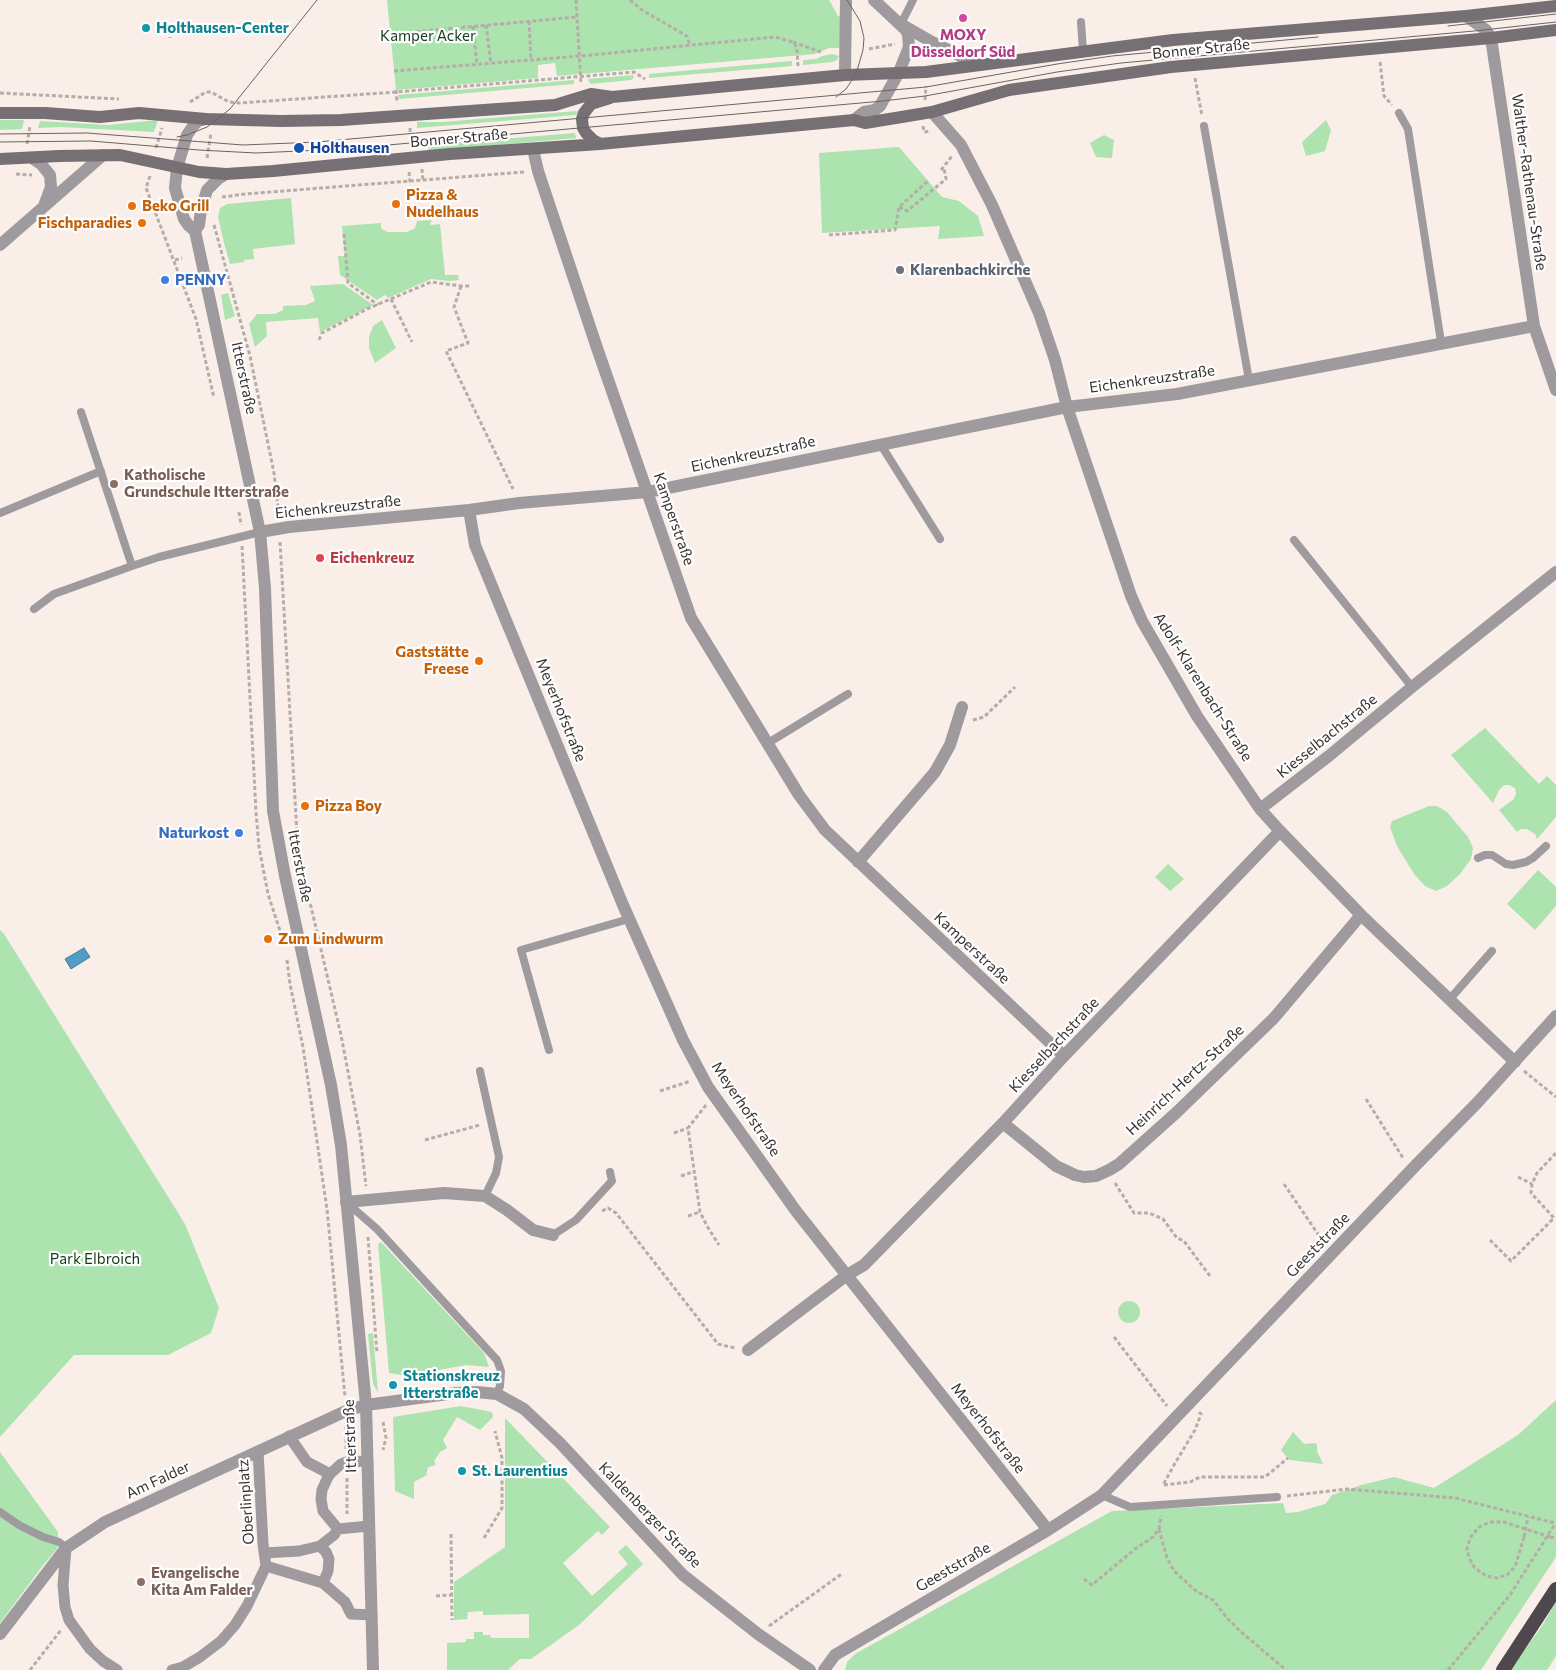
<!DOCTYPE html>
<html>
<head>
<meta charset="utf-8">
<style>
  body { margin:0 }
  canvas { display:block; background:#faeee9 }
</style>
</head>
<body>
<canvas width="1556" height="1670"></canvas>
<script>
const context = document.querySelector('canvas').getContext('2d');
context.lineJoin = 'round';
function fillPath(path, color) { context.fillStyle = color; context.fill(path, 'evenodd'); }
const shape = rows => new Path2D(rows.map(r => 'M' + r).join(''));
function stroke(path, color, width, dash) { context.strokeStyle = color; context.lineWidth = width; context.lineCap = dash ? 'butt' : 'round'; context.setLineDash(dash || []); context.stroke(path); }
function label(font, color, halo, rows, align = 'center') {
  context.font = font + ' Commissioner,sans-serif'; context.lineWidth = 4.5; context.setLineDash([]); context.textBaseline = 'middle'; context.strokeStyle = halo; context.fillStyle = color; for (const [text, x, y, turn = 0] of rows) {
    context.save(); context.translate(x, y); context.rotate((+turn || 0) * Math.PI / 180); context.textAlign = isNaN(turn) ? turn : align; if (halo) context.strokeText(text, 0, 0); context.fillText(text, 0, 0); context.restore();
  }
}
const green = shape([
  [387,0,829,0,838,16,842,17,841,48,829,48,815,54,557,76,555,63,538,65,538,78,396,90],
  [832,54,839,56,837,60,832,62,803,65,803,60,816,59,822,56],
  [792,61,792,66,649,78,649,74],
  [633,75,634,78,631,80,591,84,589,82,588,79],
  [574,80,574,84,399,99,398,95],
  [577,111,578,112,576,115,417,128,417,122,442,122],
  [0,120,24,120,22,129,0,130],
  [158,120,154,132,61,127,38,128,40,121,108,125],
  [1326,120,1331,130,1325,151,1306,156,1302,142],
  [575,133,576,138,429,151,428,145],
  [1104,135,1114,140,1112,158,1096,157,1090,143],
  [899,147,942,197,959,201,978,216,984,236,938,239,940,226,822,233,819,153],
  [291,198,295,244,253,249,254,259,244,260,244,262,230,264,224,243,218,217,220,208,227,204],
  [432,220,430,224,431,225,440,224,445,275,458,275,459,280,449,281,431,279,388,298,385,295,377,300,340,275,338,256,345,256,342,226,381,223,381,228,387,232,407,232,415,228,417,221],
  [343,284,373,305,320,332,318,318,266,322,267,336,255,347,249,324,257,314,275,314,283,310,283,306,306,305,315,301,310,286],
  [228,293,235,316,225,320,221,295],
  [382,320,396,348,375,363,369,348,369,337,373,326],
  [1485,728,1539,784,1547,776,1556,785,1556,817,1537,839,1535,834,1527,829,1521,829,1517,832,1499,810,1514,799,1516,793,1515,788,1509,785,1504,785,1499,790,1493,803,1451,755],
  [1429,806,1437,806,1447,812,1468,837,1473,848,1471,859,1460,874,1447,886,1436,891,1425,886,1414,874,1397,846,1390,827,1392,821],
  [1168,864,1184,879,1170,891,1155,877],
  [1538,870,1556,887,1556,906,1535,930,1507,904],
  [0,930,4,934,185,1224,219,1308,211,1333,168,1355,74,1355,0,1437],
  [381,1242,484,1353,489,1367,466,1365,407,1376,389,1373,378,1244],
  '1118 1312a11 11 0 1 1 22 0a11 11 0 1 1-22 0Z',
  [373,1333,378,1393,373,1384,368,1334],
  [1556,1400,1556,1557,1481,1670,845,1670,847,1662,855,1654,1112,1511,1283,1503,1286,1513,1298,1512,1325,1504,1332,1495,1361,1485,1394,1477,1434,1488,1518,1435],
  [461,1406,492,1412,493,1417,480,1430,457,1417,443,1440,447,1448,440,1452,434,1461,436,1465,428,1467,426,1476,425,1476,414,1482,414,1499,395,1491,393,1417],
  [505,1418,610,1527,602,1535,598,1531,563,1563,592,1596,628,1564,618,1552,626,1545,643,1564,579,1625,531,1659,520,1659,508,1670,447,1670,447,1643,466,1642,466,1639,474,1639,474,1632,483,1632,483,1635,490,1635,491,1638,529,1638,529,1614,483,1615,483,1611,468,1612,467,1619,454,1620,454,1582,505,1547],
  [1293,1432,1304,1444,1313,1443,1317,1444,1317,1451,1323,1464,1290,1460,1286,1456,1281,1450],
  [0,1452,58,1532,57,1549,44,1564,0,1623],
  [1556,1602,1556,1656,1547,1670,1510,1670,1542,1626]
]);
const water = shape([
  [84,948,90,957,71,969,65,959,84,948]
]);
const path = shape([
  [576,0,581,84],
  [630,0,642,10,687,36,690,46],
  [529,21,531,60],
  [486,25,491,64],
  [473,26,477,65],
  [945,32,949,30,974,36,979,41],
  [390,34,577,17],
  [170,37,170,38],
  [793,42,821,52],
  [869,49,895,44],
  [1380,62,1384,96,1392,105],
  [394,71,580,56,775,37,793,42,797,48,798,66],
  [1195,78,1202,116],
  [396,90,397,103],
  [0,93,119,99],
  [925,100,926,86],
  [190,102,206,92,211,92,229,102,240,103,396,92,634,72,645,79],
  [923,126,924,132,931,131],
  [410,128,411,145],
  [27,144,30,126],
  [156,148,162,128],
  [207,158,211,133],
  [422,169,423,181],
  [941,170,952,156],
  [409,172,410,182],
  [16,174,32,175],
  [150,176,146,188,196,319,214,398],
  [222,197,245,194,524,172],
  [899,207,907,211,946,179,944,168],
  [214,225,250,356,274,473,279,516],
  [344,234,348,283,378,305],
  [829,235,895,230,899,207,929,180],
  [175,260,182,258],
  [461,286,454,307,468,343,446,351,513,489],
  [391,299,412,342],
  [319,340,322,333,367,309,431,282,461,286,471,286],
  [239,512,241,525],
  [280,542,298,851,341,1035,360,1135,366,1186],
  [242,546,256,812,259,847,268,894,282,937],
  [973,720,984,717,1015,687],
  [287,960,290,984,303,1047,327,1209,345,1397],
  [1524,1071,1556,1097],
  [660,1091,691,1081],
  [1366,1099,1403,1158],
  [706,1105,688,1128,700,1212,707,1226,719,1245],
  [674,1133,688,1128],
  [425,1140,480,1125],
  [681,1176,693,1172],
  [1518,1177,1532,1184],
  [1115,1183,1134,1213,1149,1213,1163,1219,1177,1238,1184,1241,1210,1276],
  [1284,1184,1324,1243],
  [602,1211,608,1208,616,1213,718,1344,735,1348],
  [688,1216,700,1212],
  [368,1237,377,1353],
  [1490,1240,1511,1261,1554,1218,1531,1193,1532,1184,1537,1173,1556,1153],
  [1114,1337,1167,1406],
  [1199,1412,1201,1414,1195,1430,1174,1465,1163,1485,1190,1482,1200,1477,1265,1477,1288,1458],
  [383,1422,386,1438,383,1450],
  [346,1426,346,1449],
  [501,1477,561,1475,567,1470],
  [347,1478,347,1514],
  [1287,1496,1347,1489,1455,1498,1555,1523],
  [1159,1529,1167,1558,1174,1571,1196,1591,1213,1600,1228,1619,1240,1631,1286,1670],
  [451,1534,452,1620],
  [1524,1537,1528,1517],
  [1550,1537,1556,1538],
  [484,1538,502,1508,502,1458,495,1431],
  [1084,1579,1092,1585,1135,1549,1153,1537,1159,1529,1161,1516],
  [436,1596,452,1595],
  [769,1626,843,1573],
  [30,1670,61,1630],
  [1448,1670,1510,1595,1555,1524]
]);
const service = shape([
  [1081,22,1083,51],
  [901,24,913,0],
  [1399,113,1408,129,1441,342],
  [1204,126,1249,380],
  [81,412,132,566],
  [881,445,940,539],
  [0,513,101,471],
  [1294,540,1412,687],
  [34,609,54,594,132,566,159,557,260,532],
  [768,743,848,694],
  [1478,858,1485,855,1492,855,1506,864,1513,865,1526,862,1533,858,1546,846],
  [1449,1000,1492,951],
  [549,1050,521,950,629,919],
  [480,1071,499,1157,496,1173,485,1196],
  [346,1202,377,1229,497,1360,501,1371,500,1386,497,1394],
  [553,1235,576,1220,612,1181,610,1172],
  [1102,1495,1130,1507,1277,1497],
  [0,1512,19,1525,43,1537,59,1542,66,1548]
]);
const pedestrian = shape([
  [289,1436,307,1462,330,1474],
  [338,1529,323,1511,321,1499,322,1490,327,1479,330,1474,341,1464,346,1462,368,1461],
  [320,1546,326,1552,329,1559,328,1571,323,1583],
  [66,1548,63,1585,65,1607,69,1620,90,1649,103,1661,117,1670],
  [264,1553,299,1551,320,1546,334,1535,338,1529,369,1526],
  [266,1566,323,1583,345,1602,351,1614,372,1615],
  [172,1670,183,1667,200,1657,221,1641,235,1625,247,1606,266,1566,263,1544,258,1451]
]);
const minor = shape([
  [1466,16,1486,30,1491,38,1534,326,1556,390],
  [904,26,932,42,979,65],
  [845,75,846,0],
  [932,112,961,145,992,205,1039,313,1055,360,1067,407,1131,596,1142,621,1197,716,1260,809,1280,831,1361,915,1515,1062],
  [854,120,864,112,875,110,880,106,899,72,909,47,908,35,906,30,874,0],
  [533,149,538,171,597,348,691,618,799,795,825,830,1064,1056],
  [32,158,41,164,50,175,51,187,45,203],
  [0,245,103,155],
  [469,510,475,545,623,905,683,1040,708,1087,796,1211,1048,1530],
  [260,532,289,527,469,510,519,503,648,492,1067,407,1177,394,1534,326],
  [1260,809,1330,755,1412,687,1556,572],
  [858,862,935,772,950,745,962,707],
  [1003,1123,1056,1166,1075,1175,1084,1177,1096,1176,1109,1170,1119,1164,1177,1112,1274,1018,1361,915],
  [346,1202,444,1193,485,1196,507,1210,533,1230,553,1235],
  [748,1350,847,1275,864,1265,1003,1123,1064,1056,1280,831],
  [0,1634,66,1548,105,1522,346,1411,366,1405,456,1393,476,1392,497,1394,524,1409,560,1443,683,1575,758,1634,810,1670],
  [824,1670,835,1655,1048,1530,1102,1495,1416,1165,1477,1103,1556,1016]
]);
const tertiary = shape([
  [206,119,198,121,193,126,187,135,177,168,175,188,184,219,189,226,195,231,260,532,265,588,273,811,285,876,331,1085,341,1145,366,1405,373,1670],
  [195,231,199,225,201,210,207,190,218,179,226,174]
]);
const secondary = shape([
  [0,113,45,113,100,117,139,113,206,119,281,121,341,120,555,105,591,94,612,97,845,75,926,72,1173,40,1466,16,1556,6],
  [600,144,593,140,586,133,583,128,582,119,584,113,591,104,610,98],
  [0,159,59,156,120,155,199,172,226,174,273,171,450,154,600,144,854,120,865,123,932,112,1009,90,1171,67,1491,38,1556,30]
]);
const trunk = shape([
  [1503,1670,1556,1589]
]);
const tram = shape([
  [1448,26,1556,14],
  [836,97,846,89,856,74,863,50,864,38,860,21,847,0],
  [0,134,87,133,243,145,317,142,926,87,1057,64,1112,56,1318,37],
  [177,137,187,135,207,127,230,109,317,0],
  [0,142,91,141,199,150,256,153,343,149,883,101,925,96,1057,72,1121,63,1474,31,1556,22]
]);
const pathBridge = shape([
  [1524,1537,1515,1567,1507,1575,1497,1578,1486,1576,1474,1567,1469,1558,1467,1549,1470,1538,1479,1527,1490,1522,1504,1522,1550,1537]
]);
const markers = [
  [963,18,5,"#d1479c"],
  [146,28,5,"#0f9aa8"],
  [299,148,6,"#1a4fb4"],
  [396,204,5,"#e8710a"],
  [132,206,5,"#e8710a"],
  [142,223,5,"#e8710a"],
  [900,270,5,"#6b7280"],
  [165,280,5,"#3f7fe0"],
  [114,484,5,"#8d6e63"],
  [320,558,5,"#e0444e"],
  [479,661,5,"#e8710a"],
  [305,806,5,"#e8710a"],
  [239,833,5,"#3f7fe0"],
  [268,939,5,"#e8710a"],
  [393,1385,5,"#0f9aa8"],
  [462,1471,5,"#0f9aa8"],
  [141,1582,5,"#8d6e63"]
];
const cultureNames = [
  ["Holthausen-Center",156,28],
  ["Stationskreuz",403,1376],
  ["Itterstraße",403,1393],
  ["St. Laurentius",472,1471]
];
const hotelNames = [
  ["MOXY",963,35],
  ["Düsseldorf Süd",963,52]
];
const parkNames = [
  ["Kamper Acker",428,36],
  ["Park Elbroich",95,1259]
];
const streetNames = [
  ["Bonner Straße",1201,49,-6],
  ["Bonner Straße",459,138,-5],
  ["Walther-Rathenau-Straße",1529,182,82],
  ["Itterstraße",244,378,78],
  ["Eichenkreuzstraße",1152,379,-8],
  ["Eichenkreuzstraße",753,454,-12],
  ["Eichenkreuzstraße",338,507,-6],
  ["Kamperstraße",674,519,71],
  ["Adolf-Klarenbach-Straße",1203,687,58],
  ["Meyerhofstraße",561,710,68],
  ["Kiesselbachstraße",1327,736,-39],
  ["Itterstraße",300,866,79],
  ["Kamperstraße",972,948,43],
  ["Kiesselbachstraße",1054,1045,-47],
  ["Heinrich-Hertz-Straße",1185,1080,-43],
  ["Meyerhofstraße",746,1109,56],
  ["Geeststraße",1318,1245,-46],
  ["Meyerhofstraße",988,1428,52],
  ["Itterstraße",350,1436,-92],
  ["Am Falder",158,1480,-25],
  ["Oberlinplatz",246,1502,-94],
  ["Kaldenberger Straße",650,1515,46],
  ["Geeststraße",953,1567,-30]
];
const transitNames = [
  ["Holthausen",310,148]
];
const foodNames = [
  ["Pizza &",406,195],
  ["Nudelhaus",406,212],
  ["Beko Grill",142,206],
  ["Fischparadies",132,223,"right"],
  ["Gaststätte",469,652,"right"],
  ["Freese",469,669,"right"],
  ["Pizza Boy",315,806],
  ["Zum Lindwurm",278,939]
];
const worshipNames = [
  ["Klarenbachkirche",910,270]
];
const shopNames = [
  ["PENNY",175,280],
  ["Naturkost",229,833,"right"]
];
const educationNames = [
  ["Katholische",124,475],
  ["Grundschule Itterstraße",124,492],
  ["Evangelische",151,1573],
  ["Kita Am Falder",151,1590]
];
const healthNames = [
  ["Eichenkreuz",330,558]
];
fillPath(green, '#ace3af');
fillPath(water, '#529dc7');
stroke(water, '#4a7d9a', 1);
stroke(path, '#b6ada9', 3, [4, 2.5]);
stroke(service, '#9e9a9d', 8);
stroke(pedestrian, '#9e9a9d', 11);
stroke(minor, '#9e9a9d', 12);
stroke(tertiary, '#9e9a9d', 12);
stroke(secondary, '#767075', 12);
stroke(trunk, '#4e484e', 14);
stroke(tram, '#6a6462', 1);
stroke(pathBridge, '#b6ada9', 3, [4, 2.5]);
for (const [x, y, r, color] of markers) { const dot = new Path2D(); dot.arc(x, y, r, 0, 2 * Math.PI); context.fillStyle = color; context.fill(dot); stroke(dot, '#fefefe', 2); }
label('bold 15px', '#0d838f', '#fefefe', cultureNames, 'left');
label('bold 15px', '#b23c85', '#fefefe', hotelNames);
label('15px', '#123b18', '#fefefe', parkNames);
label('15px', '#373331', '#fefefe', streetNames);
label('bold 15px', '#164399', '#fefefe', transitNames, 'left');
label('bold 15px', '#c56008', '#fefefe', foodNames, 'left');
label('bold 15px', '#5b616d', '#fefefe', worshipNames, 'left');
label('bold 15px', '#366cbe', '#fefefe', shopNames, 'left');
label('bold 15px', '#785e54', '#fefefe', educationNames, 'left');
label('bold 15px', '#be3a42', '#fefefe', healthNames, 'left');
</script>
</body>
</html>
